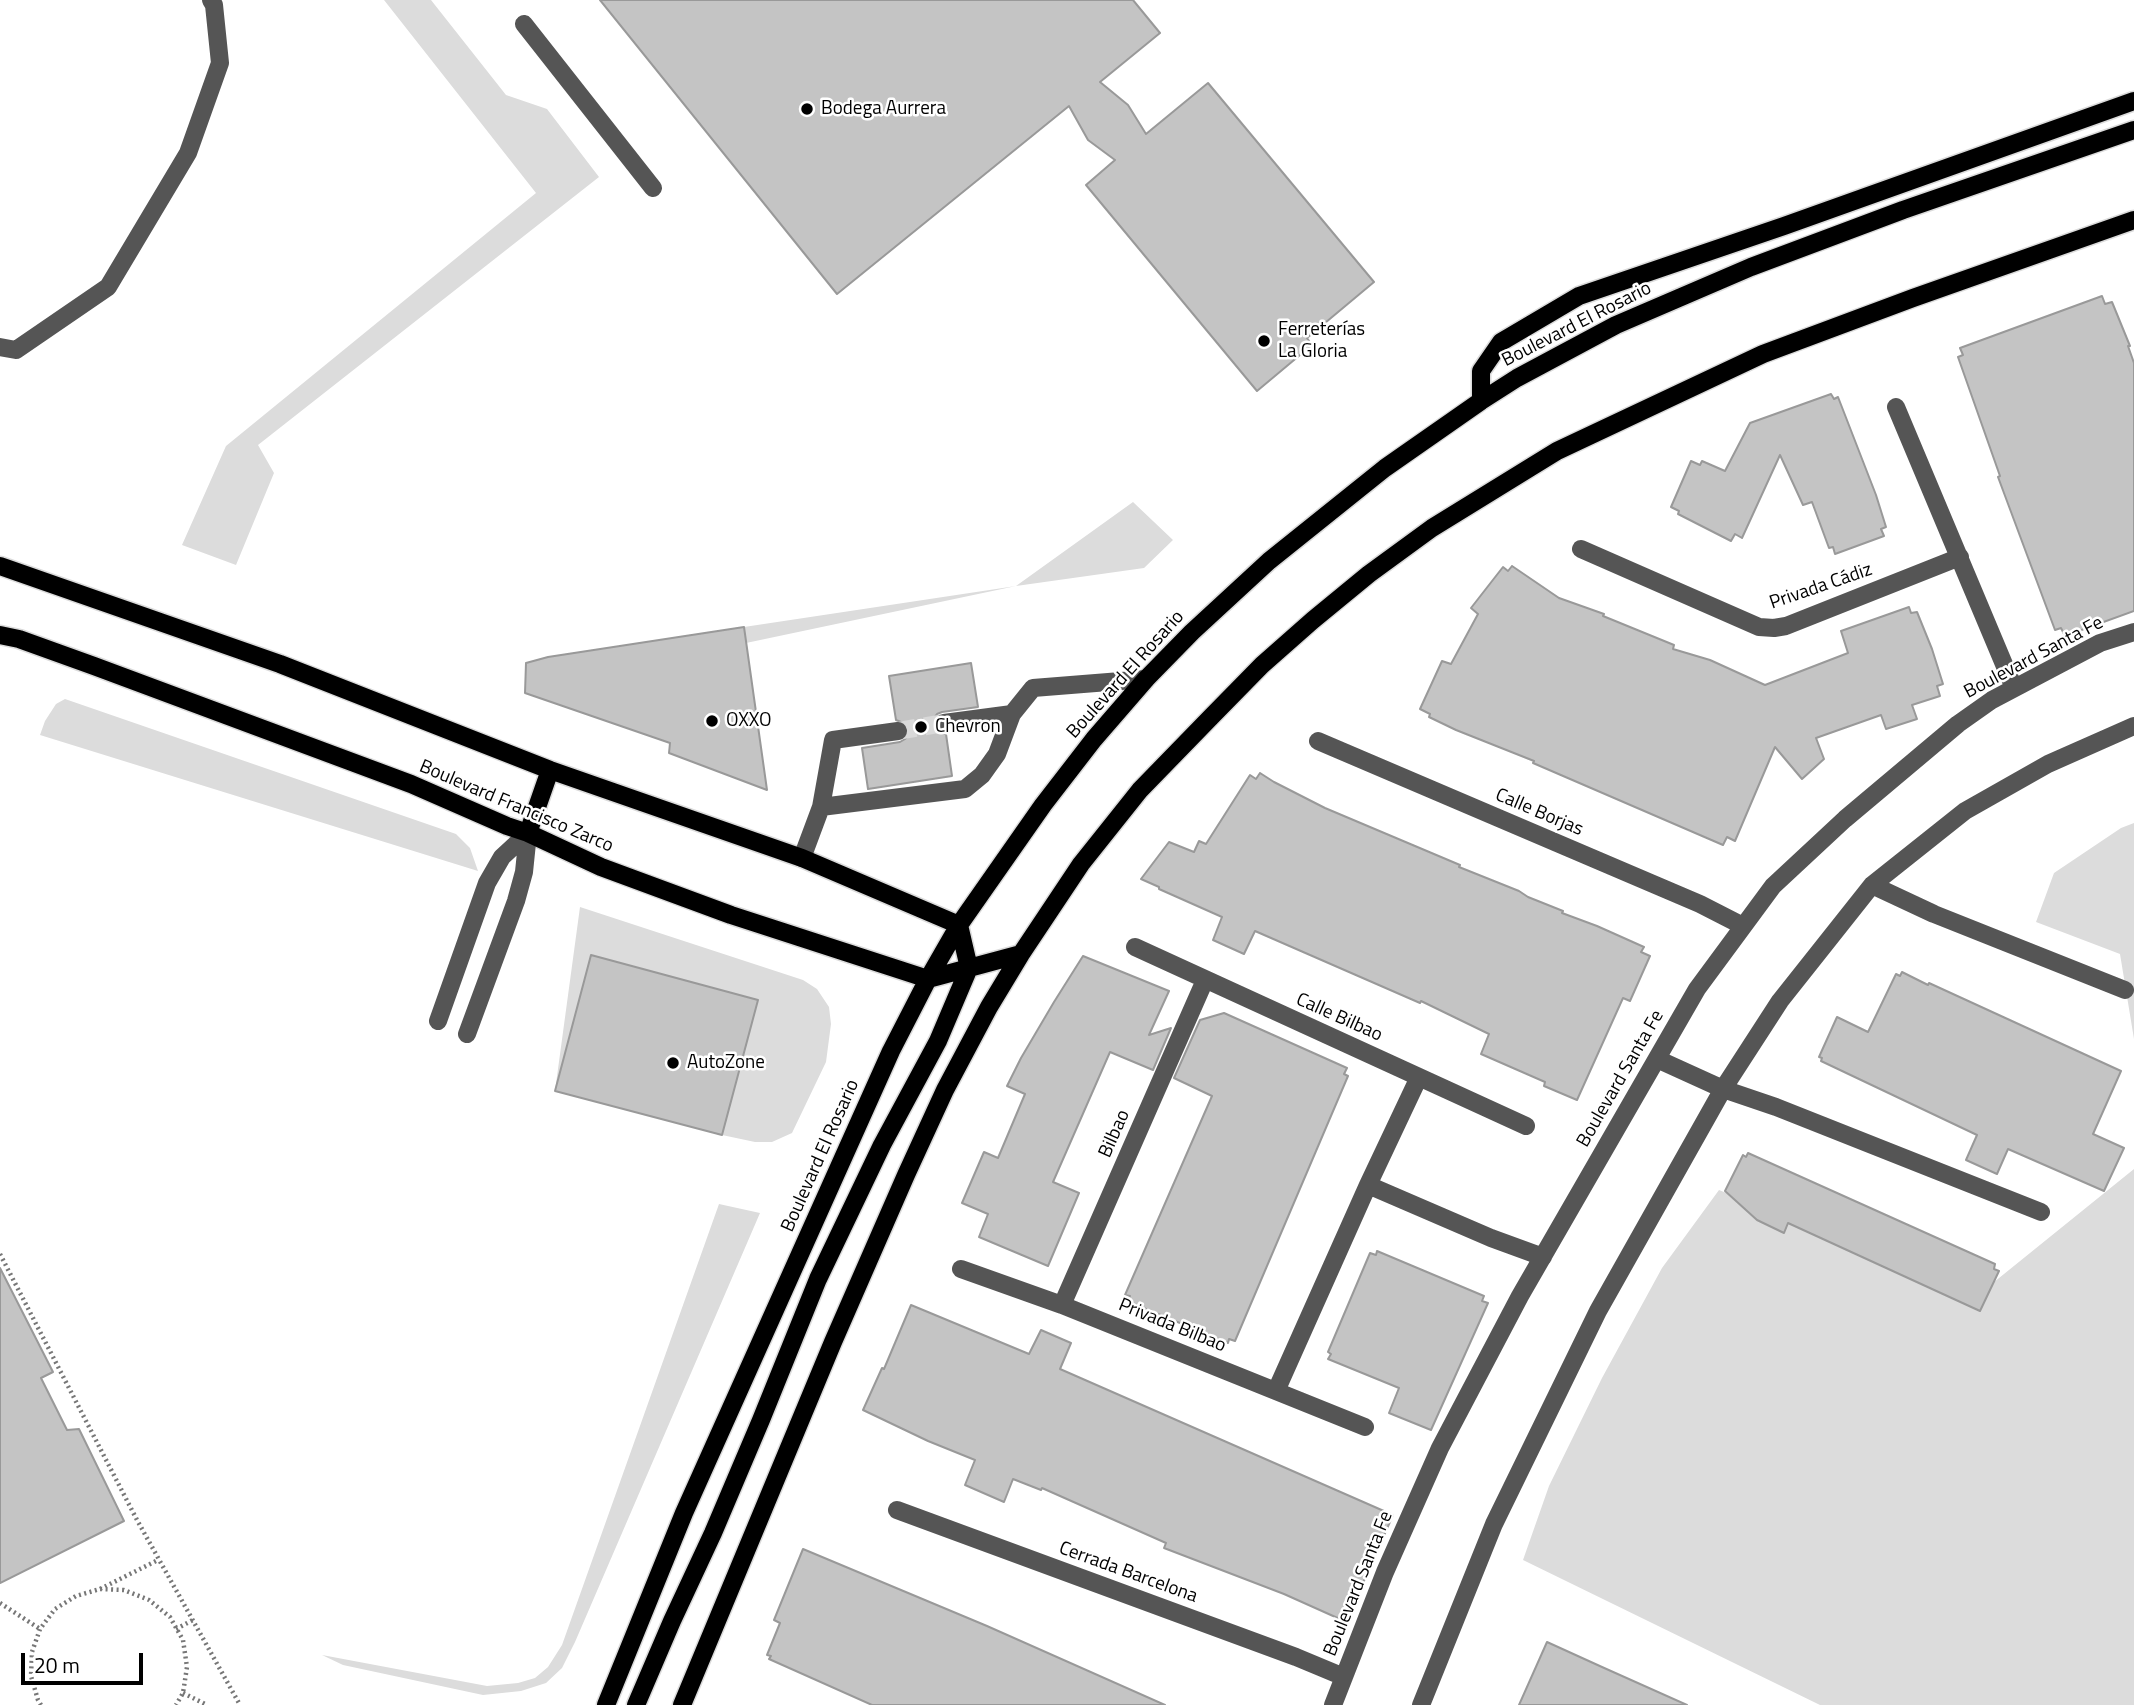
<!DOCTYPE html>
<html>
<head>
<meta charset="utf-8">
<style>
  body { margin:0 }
  #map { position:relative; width:2134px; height:1705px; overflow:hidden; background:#fff; font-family:"Titillium Web",sans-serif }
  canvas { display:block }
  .scale { position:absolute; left:21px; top:1653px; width:122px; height:32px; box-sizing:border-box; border:4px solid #000; border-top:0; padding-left:9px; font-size:21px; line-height:24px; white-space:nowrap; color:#000; -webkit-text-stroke:5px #fff; paint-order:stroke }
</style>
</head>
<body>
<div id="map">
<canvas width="2134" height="1705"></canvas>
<div class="scale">20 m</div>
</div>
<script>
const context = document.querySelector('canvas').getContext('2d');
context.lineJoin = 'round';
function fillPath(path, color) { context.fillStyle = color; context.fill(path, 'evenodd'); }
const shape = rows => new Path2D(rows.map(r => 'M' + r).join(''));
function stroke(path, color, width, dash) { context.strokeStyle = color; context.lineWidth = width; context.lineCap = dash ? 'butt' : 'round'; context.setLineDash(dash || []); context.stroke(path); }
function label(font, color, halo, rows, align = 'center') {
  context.font = font + ' "Titillium Web",sans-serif'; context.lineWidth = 5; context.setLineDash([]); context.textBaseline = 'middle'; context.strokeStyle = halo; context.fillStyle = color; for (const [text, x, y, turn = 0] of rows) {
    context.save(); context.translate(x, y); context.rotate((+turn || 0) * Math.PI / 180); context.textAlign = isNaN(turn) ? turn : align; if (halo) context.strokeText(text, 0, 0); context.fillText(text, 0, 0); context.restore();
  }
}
const green = shape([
  [384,0,431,0,506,95,547,109,599,177,258,445,274,473,236,565,182,545,226,446,536,193],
  [1133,502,1173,540,1144,568,1016,586,746,643,744,627,1016,586],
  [65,699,456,834,470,848,478,871,40,735,45,721,56,704],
  [2134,823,2134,1039,2120,954,2036,922,2054,873,2121,828],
  [580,907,803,980,817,989,829,1007,831,1024,826,1062,792,1133,772,1142,755,1142,722,1135,758,1000,591,956,555,1091],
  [2134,1169,2134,1705,1820,1705,1523,1560,1549,1486,1602,1378,1662,1268,1719,1190,1978,1295],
  [719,1204,760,1213,575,1642,562,1668,546,1683,521,1691,483,1695,343,1665,322,1655,487,1686,518,1683,535,1678,548,1667,562,1645]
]);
const building = shape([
  [600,0,1133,0,1160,33,1100,82,1128,105,1146,134,1208,83,1374,282,1307,338,1312,345,1257,391,1086,185,1115,160,1088,140,1069,106,837,294,600,0],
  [2102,296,2105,304,2112,302,2130,346,2128,346,2134,363,2134,611,2065,636,2061,628,2055,630,1998,477,2000,476,1958,357,1963,355,1960,348,2102,296],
  [1831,394,1834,399,1838,397,1876,495,1886,527,1881,529,1884,536,1835,554,1833,547,1829,548,1812,502,1803,505,1780,455,1742,538,1735,534,1731,541,1678,514,1679,511,1671,507,1691,461,1700,465,1702,461,1725,471,1750,423,1831,394],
  [1512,566,1559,598,1604,614,1603,616,1674,645,1673,649,1710,660,1765,685,1848,653,1841,631,1909,607,1911,613,1917,612,1932,649,1943,684,1937,686,1940,696,1912,705,1917,719,1886,729,1881,715,1816,738,1824,759,1802,779,1775,747,1735,841,1727,837,1723,845,1533,763,1534,761,1456,730,1429,717,1430,714,1420,709,1442,661,1451,664,1478,614,1471,608,1503,567,1508,571,1512,566],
  [744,627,767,790,669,753,670,743,525,693,526,663,548,657,744,627],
  [971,663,978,707,942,712,937,714,933,719,933,725,935,730,946,734,952,776,868,789,862,748,900,742,905,739,909,735,909,729,906,724,896,720,889,676,971,663],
  [1260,773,1274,782,1325,808,1460,865,1459,867,1519,891,1528,897,1563,911,1562,913,1597,926,1644,947,1641,952,1650,956,1630,1001,1623,998,1577,1100,1544,1086,1545,1082,1481,1054,1489,1034,1421,1001,1420,1003,1255,931,1244,954,1213,940,1222,917,1159,889,1159,887,1141,879,1169,842,1194,852,1199,841,1206,844,1250,775,1256,779,1260,773],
  [591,955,758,1000,722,1135,555,1091,591,955],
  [1083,956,1169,991,1149,1035,1171,1028,1153,1070,1110,1052,1053,1182,1079,1193,1048,1266,979,1237,988,1214,962,1203,984,1152,998,1158,1025,1094,1007,1086,1021,1058,1054,1002,1083,956],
  [1902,972,1928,985,1929,983,2121,1071,2093,1134,2124,1148,2104,1191,2008,1149,1997,1174,1966,1160,1977,1135,1821,1061,1822,1058,1819,1057,1837,1017,1868,1032,1896,974,1900,976,1902,972],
  [1224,1013,1347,1068,1344,1074,1348,1076,1235,1341,1229,1339,1228,1343,1127,1301,1130,1296,1125,1295,1212,1096,1174,1078,1200,1020,1224,1013],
  [1748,1153,1995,1264,1994,1269,1999,1271,1980,1311,1788,1223,1784,1233,1757,1220,1725,1191,1743,1155,1746,1157,1748,1153],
  [1377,1251,1484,1296,1482,1301,1488,1303,1431,1430,1389,1413,1399,1388,1328,1359,1331,1354,1328,1352,1370,1253,1376,1255,1377,1251],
  [0,1268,53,1372,41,1378,67,1430,79,1429,124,1521,0,1583,0,1268],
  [911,1305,1029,1354,1041,1330,1071,1343,1060,1369,1393,1515,1348,1617,1344,1615,1342,1620,1284,1594,1164,1548,1166,1543,1042,1488,1041,1490,1013,1479,1004,1502,965,1485,975,1460,928,1441,863,1410,882,1368,884,1369,911,1305],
  [803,1549,987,1626,1165,1705,872,1705,769,1659,771,1656,767,1655,780,1623,774,1620,803,1549],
  [1547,1642,1602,1667,1687,1705,1519,1705,1547,1642]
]);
const minorTunnel = shape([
  [898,731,944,723]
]);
const path = shape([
  [0,1254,137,1520,240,1705],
  [100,1589,158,1560],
  [0,1603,40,1629],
  [176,1629,193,1620],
  [183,1693,207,1705],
  [41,1705,38,1700,31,1676,32,1652,40,1629,55,1609,76,1596,100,1589,124,1590,149,1600,170,1617,183,1640,187,1667,183,1693,176,1705]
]);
const minor = shape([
  [524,24,653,188],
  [0,347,16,350,108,287,188,153,220,63,214,5,211,0],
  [1896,407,2014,688],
  [1581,549,1759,627,1774,628,1786,626,1960,557],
  [944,723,1012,714],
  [1318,741,1700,904,1743,926],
  [821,807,833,740,898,731],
  [802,858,821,807,965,789,982,775,997,754,1012,714,1033,688,1146,679],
  [1872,885,1934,914,2125,990],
  [1135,947,1526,1126],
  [438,1021,487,883,502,857,528,833],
  [467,1034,516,901,524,872,528,833],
  [1657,1059,1723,1089,1776,1107,2041,1212],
  [1368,1185,1491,1238,1543,1257],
  [961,1269,1062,1305,1365,1427],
  [1062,1305,1205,980],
  [1276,1391,1368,1185,1419,1077],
  [897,1510,1296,1657,1344,1677],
  [1333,1705,1385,1572,1440,1448,1520,1296,1697,989,1773,886,1845,819,1958,724,1992,700,2100,643,2134,632],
  [1421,1705,1494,1524,1598,1311,1723,1089,1780,1001,1872,885,1965,811,2048,764,2134,726]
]);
const major = shape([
  [1481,401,1481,371,1501,342,1579,296,1784,226,2134,101],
  [0,566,280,664,550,770,802,858,959,925,969,968,938,1041,882,1145,818,1279,761,1420,713,1533,672,1621,636,1705],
  [0,635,19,639,94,666,411,784,507,826,528,833,601,867,731,915,928,979,1021,954],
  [528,833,550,770],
  [606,1705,684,1513,891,1051,928,979,959,925,1043,805,1094,739,1146,679,1192,632,1269,561,1385,468,1481,401,1517,378,1616,325,1751,267,1903,210,2134,130],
  [682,1705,833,1342,906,1175,945,1090,989,1007,1021,954,1081,864,1140,790,1211,717,1262,665,1313,620,1369,574,1432,528,1557,451,1763,354,1913,298,2134,220]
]);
const markers = [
  [807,109,7,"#000"],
  [1264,341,7,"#000"],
  [712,721,7,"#000"],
  [921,727,7,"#000"],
  [673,1063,7,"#000"]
];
const poiNames = [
  ["Bodega Aurrera",821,109],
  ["Ferreterías",1278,330],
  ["La Gloria",1278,352],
  ["OXXO",726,721],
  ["Chevron",935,727],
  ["AutoZone",687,1063]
];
const streetNames = [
  ["Boulevard El Rosario",1577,325,-27],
  ["Privada Cádiz",1821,587,-19],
  ["Boulevard Santa Fe",2034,658,-28],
  ["Boulevard El Rosario",1126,675,-48],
  ["Boulevard Francisco Zarco",516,807,23],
  ["Calle Borjas",1539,813,23],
  ["Calle Bilbao",1339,1018,24],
  ["Boulevard Santa Fe",1621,1079,-60],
  ["Bilbao",1115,1134,-66],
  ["Boulevard El Rosario",821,1156,-66],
  ["Privada Bilbao",1172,1326,22],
  ["Cerrada Barcelona",1128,1573,20],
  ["Boulevard Santa Fe",1359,1584,-68]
];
fillPath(green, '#dcdcdc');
fillPath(building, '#c4c4c4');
stroke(building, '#999', 2);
stroke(minorTunnel, '#d9d9d9', 18, [18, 9]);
stroke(major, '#dbdbdb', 21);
stroke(path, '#777', 4.5, [2, 3.5]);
stroke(minor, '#555', 18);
stroke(major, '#000', 18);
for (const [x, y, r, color] of markers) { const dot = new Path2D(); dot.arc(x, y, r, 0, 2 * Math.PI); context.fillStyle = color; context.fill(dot); stroke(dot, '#fff', 2.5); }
label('19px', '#000', '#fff', poiNames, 'left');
label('19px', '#000', '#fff', streetNames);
</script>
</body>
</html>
